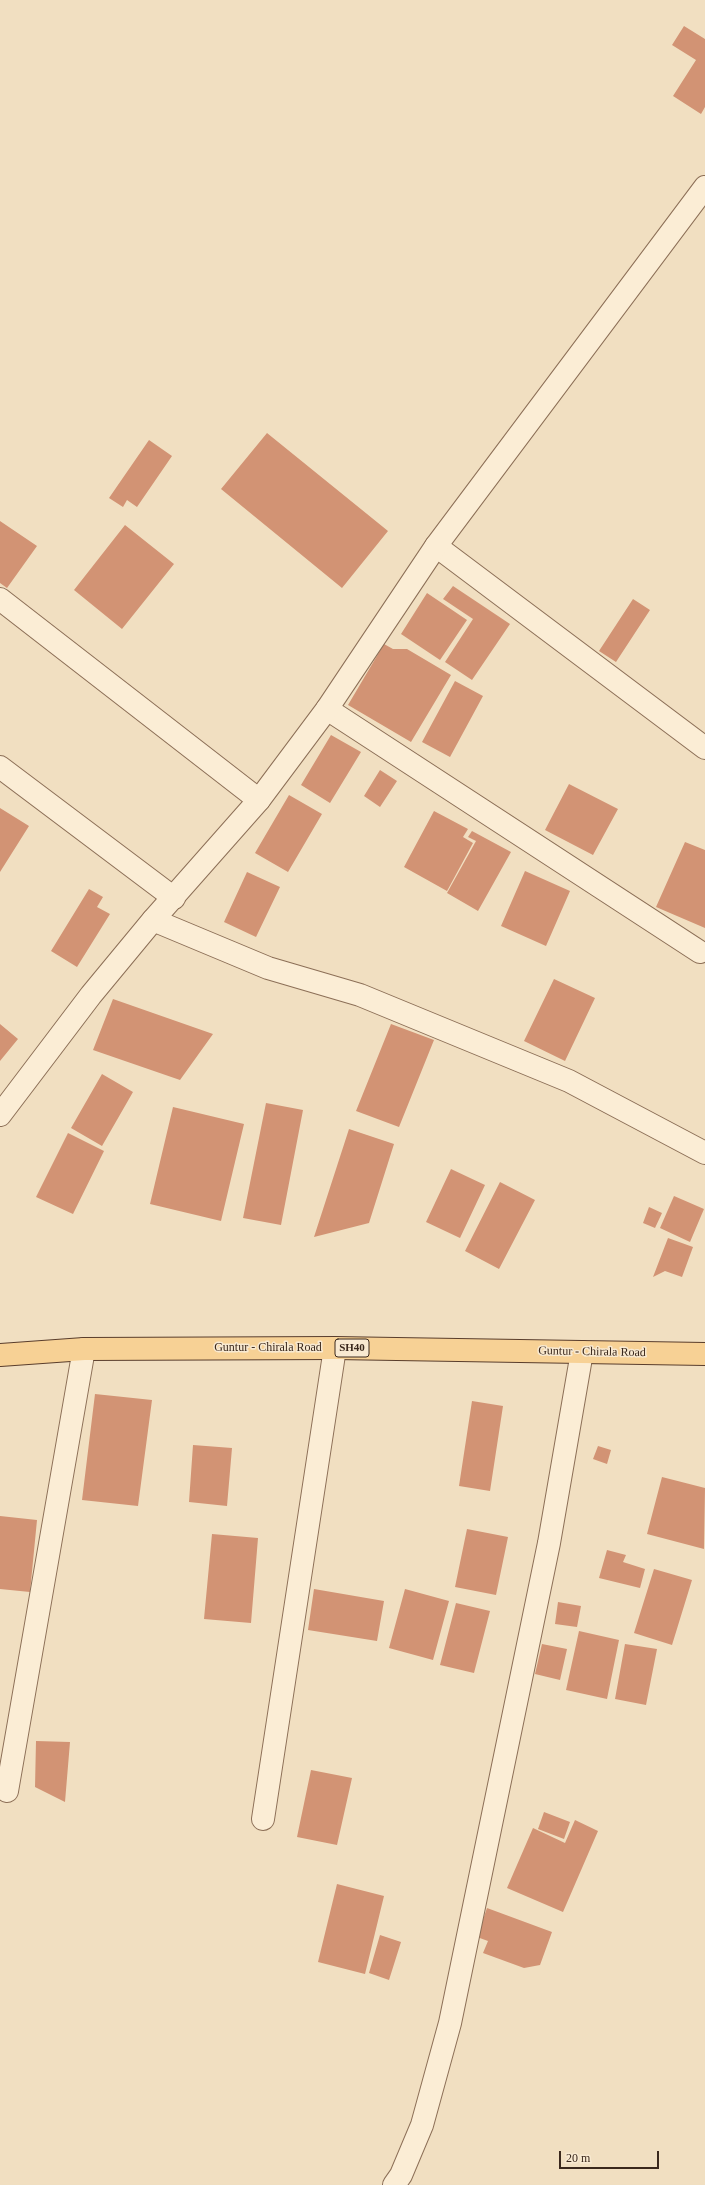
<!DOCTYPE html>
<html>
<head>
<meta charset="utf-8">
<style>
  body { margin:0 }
  #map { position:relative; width:705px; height:2185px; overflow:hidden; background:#f1dfc1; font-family:Georgia,serif }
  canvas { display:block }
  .scale { position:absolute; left:559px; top:2151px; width:100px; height:18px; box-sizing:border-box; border:2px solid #3a281c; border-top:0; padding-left:5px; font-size:12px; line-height:14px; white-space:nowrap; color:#3a281c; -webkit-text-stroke:3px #f8e9d1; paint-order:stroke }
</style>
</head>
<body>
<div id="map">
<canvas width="705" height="2185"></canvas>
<div class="scale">20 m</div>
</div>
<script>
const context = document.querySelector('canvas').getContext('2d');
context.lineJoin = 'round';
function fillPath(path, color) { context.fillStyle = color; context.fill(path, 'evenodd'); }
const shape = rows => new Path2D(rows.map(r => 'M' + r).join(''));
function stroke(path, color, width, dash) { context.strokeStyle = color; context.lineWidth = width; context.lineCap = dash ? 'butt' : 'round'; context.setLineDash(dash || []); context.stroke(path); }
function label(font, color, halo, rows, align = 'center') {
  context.font = font + ' Georgia,serif'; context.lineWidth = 3; context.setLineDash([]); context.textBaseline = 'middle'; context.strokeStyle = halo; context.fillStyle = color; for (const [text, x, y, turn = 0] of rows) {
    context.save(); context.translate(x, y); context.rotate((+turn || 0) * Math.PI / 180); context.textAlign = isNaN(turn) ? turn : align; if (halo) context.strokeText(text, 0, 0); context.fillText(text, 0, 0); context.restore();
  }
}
const building = shape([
  [684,26,705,39,705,107,701,114,673,96,696,60,672,45],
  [267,433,388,531,342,588,221,489],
  [149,440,172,456,137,507,127,500,123,507,109,498],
  [0,521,37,546,7,588,0,583],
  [125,525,174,564,122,629,74,590],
  [453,586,510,624,472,680,445,662,473,619,443,599],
  [427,593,467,620,440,660,401,634],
  [633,599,650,610,616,662,599,651],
  [384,644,393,649,407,649,451,675,411,742,348,705],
  [455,681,483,696,450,757,422,742],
  [331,735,361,752,330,803,301,785],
  [380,770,397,781,380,807,364,796],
  [569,784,618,809,593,855,545,830],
  [289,795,322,814,288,872,255,853],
  [0,808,29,826,0,872],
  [434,811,468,829,463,837,473,843,447,891,404,867],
  [472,831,511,852,478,911,447,893,476,841,468,837],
  [685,842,705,850,705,928,656,907],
  [525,871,570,891,546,946,501,926],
  [247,872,280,887,256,937,224,922],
  [89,889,103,897,97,907,110,914,77,967,51,951],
  [554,979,595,998,565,1061,524,1041],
  [113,999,213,1034,180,1080,93,1050],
  [0,1024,18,1039,0,1061],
  [391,1024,434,1040,399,1127,356,1111],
  [102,1074,133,1092,102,1146,71,1128],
  [266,1103,303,1110,281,1225,243,1218],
  [173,1107,244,1124,221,1221,150,1204],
  [349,1129,394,1144,369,1223,314,1237],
  [68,1133,104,1151,73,1214,36,1197],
  [451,1169,485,1185,460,1238,426,1222],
  [500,1182,535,1200,499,1269,465,1251],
  [674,1196,704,1209,690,1242,660,1228],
  [649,1207,662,1213,655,1228,643,1223],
  [668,1238,693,1247,682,1277,665,1271,653,1277],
  [95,1394,152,1400,138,1506,82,1500],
  [472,1401,503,1406,490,1491,459,1486],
  [193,1445,232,1448,227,1506,189,1502],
  [598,1446,611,1450,607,1464,593,1459],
  [662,1477,705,1488,704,1549,647,1534],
  [0,1516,37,1520,30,1592,0,1589],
  [467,1529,508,1537,496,1595,455,1587],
  [212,1534,258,1538,251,1623,204,1619],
  [607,1550,626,1555,623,1562,645,1569,640,1588,599,1578],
  [654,1569,692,1580,672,1645,634,1633],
  [314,1589,384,1601,377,1641,308,1630],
  [405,1589,449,1601,433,1660,389,1648],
  [558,1602,581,1606,577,1627,555,1624],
  [456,1603,490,1611,474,1673,440,1665],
  [579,1631,619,1640,607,1699,566,1690],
  [542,1644,567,1649,560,1680,535,1674],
  [625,1644,657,1649,646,1705,615,1699],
  [36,1741,70,1742,65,1802,35,1787],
  [311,1770,352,1778,337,1845,297,1837],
  [544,1812,570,1822,564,1839,538,1829],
  [575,1820,598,1831,563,1912,507,1888,533,1828,565,1843],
  [337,1884,384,1896,365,1974,318,1962],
  [487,1908,552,1932,540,1965,524,1968,483,1953,488,1941,477,1937],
  [380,1935,401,1942,389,1980,369,1973]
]);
const minor = shape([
  [436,546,705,748],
  [0,599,259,800],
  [327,709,700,952],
  [0,767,174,898],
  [153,920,268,968,360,995,569,1081,705,1153],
  [7,1791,84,1349],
  [263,1819,335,1348],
  [394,2185,401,2175,422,2125,450,2023,549,1543,582,1352]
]);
const tertiary = shape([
  [0,1115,91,995,153,920,259,800,327,709,436,546,705,187]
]);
const primary = shape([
  [0,1355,84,1349,335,1348,705,1354]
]);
const shields = [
  [352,1348,34]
];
const shieldNames = [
  ["SH40",352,1348]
];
const streetNames = [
  ["Guntur - Chirala Road",268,1348],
  ["Guntur - Chirala Road",592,1352,1]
];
fillPath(building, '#d29374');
stroke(minor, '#8c6f57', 24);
stroke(tertiary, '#8c6f57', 24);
stroke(primary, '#593d2c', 24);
stroke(minor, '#fbedd5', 22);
stroke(tertiary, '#fbedd5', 22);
stroke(primary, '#f7d195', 22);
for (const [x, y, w] of shields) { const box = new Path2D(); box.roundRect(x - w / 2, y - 9, w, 18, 3); context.fillStyle = '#f8e9d1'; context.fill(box); stroke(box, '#3a281c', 1); }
label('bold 11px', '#3a281c', null, shieldNames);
label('12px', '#3a281c', '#f8e9d1', streetNames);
</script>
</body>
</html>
